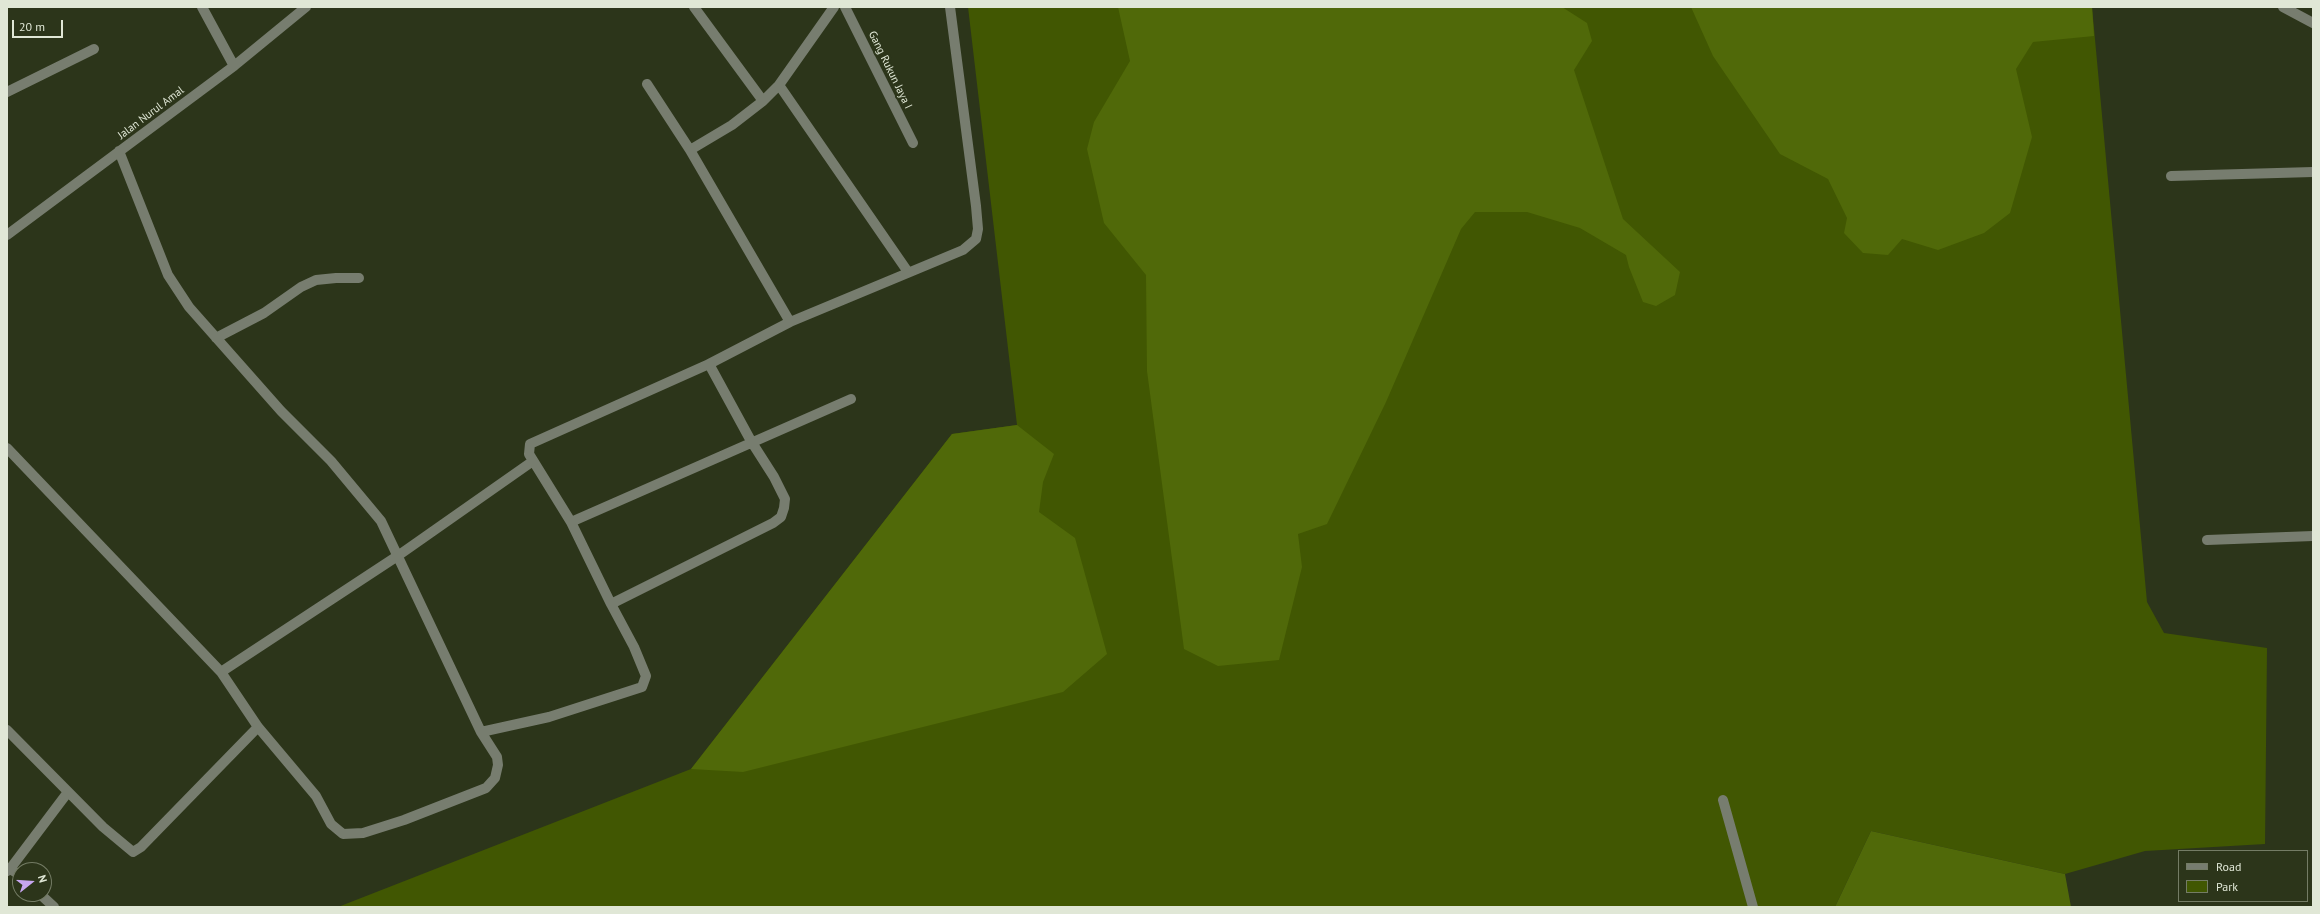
<!DOCTYPE html>
<html>
<head>
<meta charset="utf-8">
<style>
  body { margin:0 }
  #map { position:relative; width:2320px; height:914px; overflow:hidden; background:#2c351a; font-family:"PT Sans",sans-serif }
  canvas { display:block }
  .frame { position:absolute; inset:0; border:8px solid #e0e7d6; pointer-events:none }
  .legend { position:absolute; left:2178px; top:850px; width:130px; height:52px; box-sizing:border-box; background:#2c351a; border:1px solid #747c65; margin:0; padding:5px 7px; list-style:none; font-size:12px; color:#e0e7d6 }
  .legend li { display:flex; align-items:center; gap:8px; height:20px }
  .legend b { width:20px; border:1px solid #747c65 }
  .north { position:absolute; left:12px; top:862px; width:40px; height:40px; box-sizing:border-box; background:#2c351a; border:1px solid #747c65; border-radius:50%; rotate:73deg; font-size:11px; font-weight:700; line-height:16px; text-align:center; color:#e0e7d6 }
  .north::after { content:''; display:block; margin:auto; width:14px; height:18px; background:#c7a6ef; clip-path:polygon(50% 0,100% 100%,50% 72%,0 100%) }
  .scale { position:absolute; left:12px; top:20px; width:51px; height:18px; box-sizing:border-box; border:2px solid #e0e7d6; border-top:0; padding-left:5px; font-size:12px; line-height:14px; white-space:nowrap; color:#e0e7d6; -webkit-text-stroke:3px #2c351a; paint-order:stroke }
</style>
</head>
<body>
<div id="map">
<canvas width="2320" height="914"></canvas>
<div class="frame"></div>
<ul class="legend">
<li><b style="height:5px;background:#777d6f"></b>Road</li>
<li><b style="height:11px;background:#415702"></b>Park</li>
</ul>
<div class="north">N</div>
<div class="scale">20 m</div>
</div>
<script>
const context = document.querySelector('canvas').getContext('2d');
context.lineJoin = 'round';
function fillPath(path, color) { context.fillStyle = color; context.fill(path, 'evenodd'); }
const shape = rows => new Path2D(rows.map(r => 'M' + r).join(''));
function stroke(path, color, width, dash) { context.strokeStyle = color; context.lineWidth = width; context.lineCap = dash ? 'butt' : 'round'; context.setLineDash(dash || []); context.stroke(path); }
function label(font, color, halo, rows, align = 'center') {
  context.font = font + ' "PT Sans",sans-serif'; context.lineWidth = 4; context.setLineDash([]); context.textBaseline = 'middle'; context.strokeStyle = halo; context.fillStyle = color; for (const [text, x, y, turn = 0] of rows) {
    context.save(); context.translate(x, y); context.rotate((+turn || 0) * Math.PI / 180); context.textAlign = isNaN(turn) ? turn : align; if (halo) context.strokeText(text, 0, 0); context.fillText(text, 0, 0); context.restore();
  }
}
const green = shape([
  [968,7,2092,7,2147,602,2164,633,2267,648,2265,844,2145,851,2065,874,1871,831,1835,907,338,907,691,769,952,434,1017,425]
]);
const forest = shape([
  [1118,7,1562,7,1587,23,1592,41,1574,70,1623,219,1680,272,1675,295,1656,306,1643,302,1629,267,1626,255,1580,228,1527,212,1475,212,1461,229,1386,402,1327,524,1298,534,1302,567,1279,660,1218,666,1184,649,1147,371,1146,275,1104,223,1087,149,1094,122,1130,61],
  [1691,7,2092,7,2094,36,2033,42,2016,69,2032,137,2010,213,1984,233,1938,250,1902,239,1888,255,1863,253,1844,233,1847,218,1828,179,1780,154,1713,56],
  [1017,425,1054,454,1043,482,1039,512,1075,538,1107,654,1063,692,743,772,691,769,952,434],
  [1871,831,2065,874,2071,907,1835,907]
]);
const minor = shape([
  [202,7,234,66],
  [694,7,763,101],
  [845,7,913,143],
  [2283,7,2313,23],
  [779,85,908,272],
  [7,92,94,49],
  [690,150,732,125,763,101,779,85,834,7],
  [2171,176,2313,172],
  [7,235,234,66,306,7],
  [790,322,963,250,976,239,978,229,976,206,950,7],
  [216,338,264,313,301,287,316,280,336,278,359,278],
  [7,448,221,672,258,727,316,796,331,824,343,834,363,833,404,820,486,788,495,778,498,765,497,757,481,732,381,521,331,461,281,411,189,307,168,275,119,151],
  [571,522,851,399],
  [2207,540,2313,536],
  [611,604,571,522,529,454,530,444,709,364],
  [221,672,399,555,533,461],
  [7,730,103,827,133,852,141,847,258,727],
  [481,732,549,717,642,687,646,676,634,647,611,604,773,523,781,517,784,508,785,499,774,477,751,441,709,364,790,322,690,150,647,84],
  [1723,800,1753,907],
  [10,869,68,792],
  [7,871,10,869,20,875],
  [40,894,54,907]
]);
const streetNames = [
  ["Gang Rukun Jaya I",890,70,64],
  ["Jalan Nurul Amal",151,113,-37]
];
fillPath(green, '#415702');
fillPath(forest, '#506909');
stroke(minor, '#777d6f', 10);
label('11px', '#e0e7d6', '#2c351a', streetNames);
</script>
</body>
</html>
